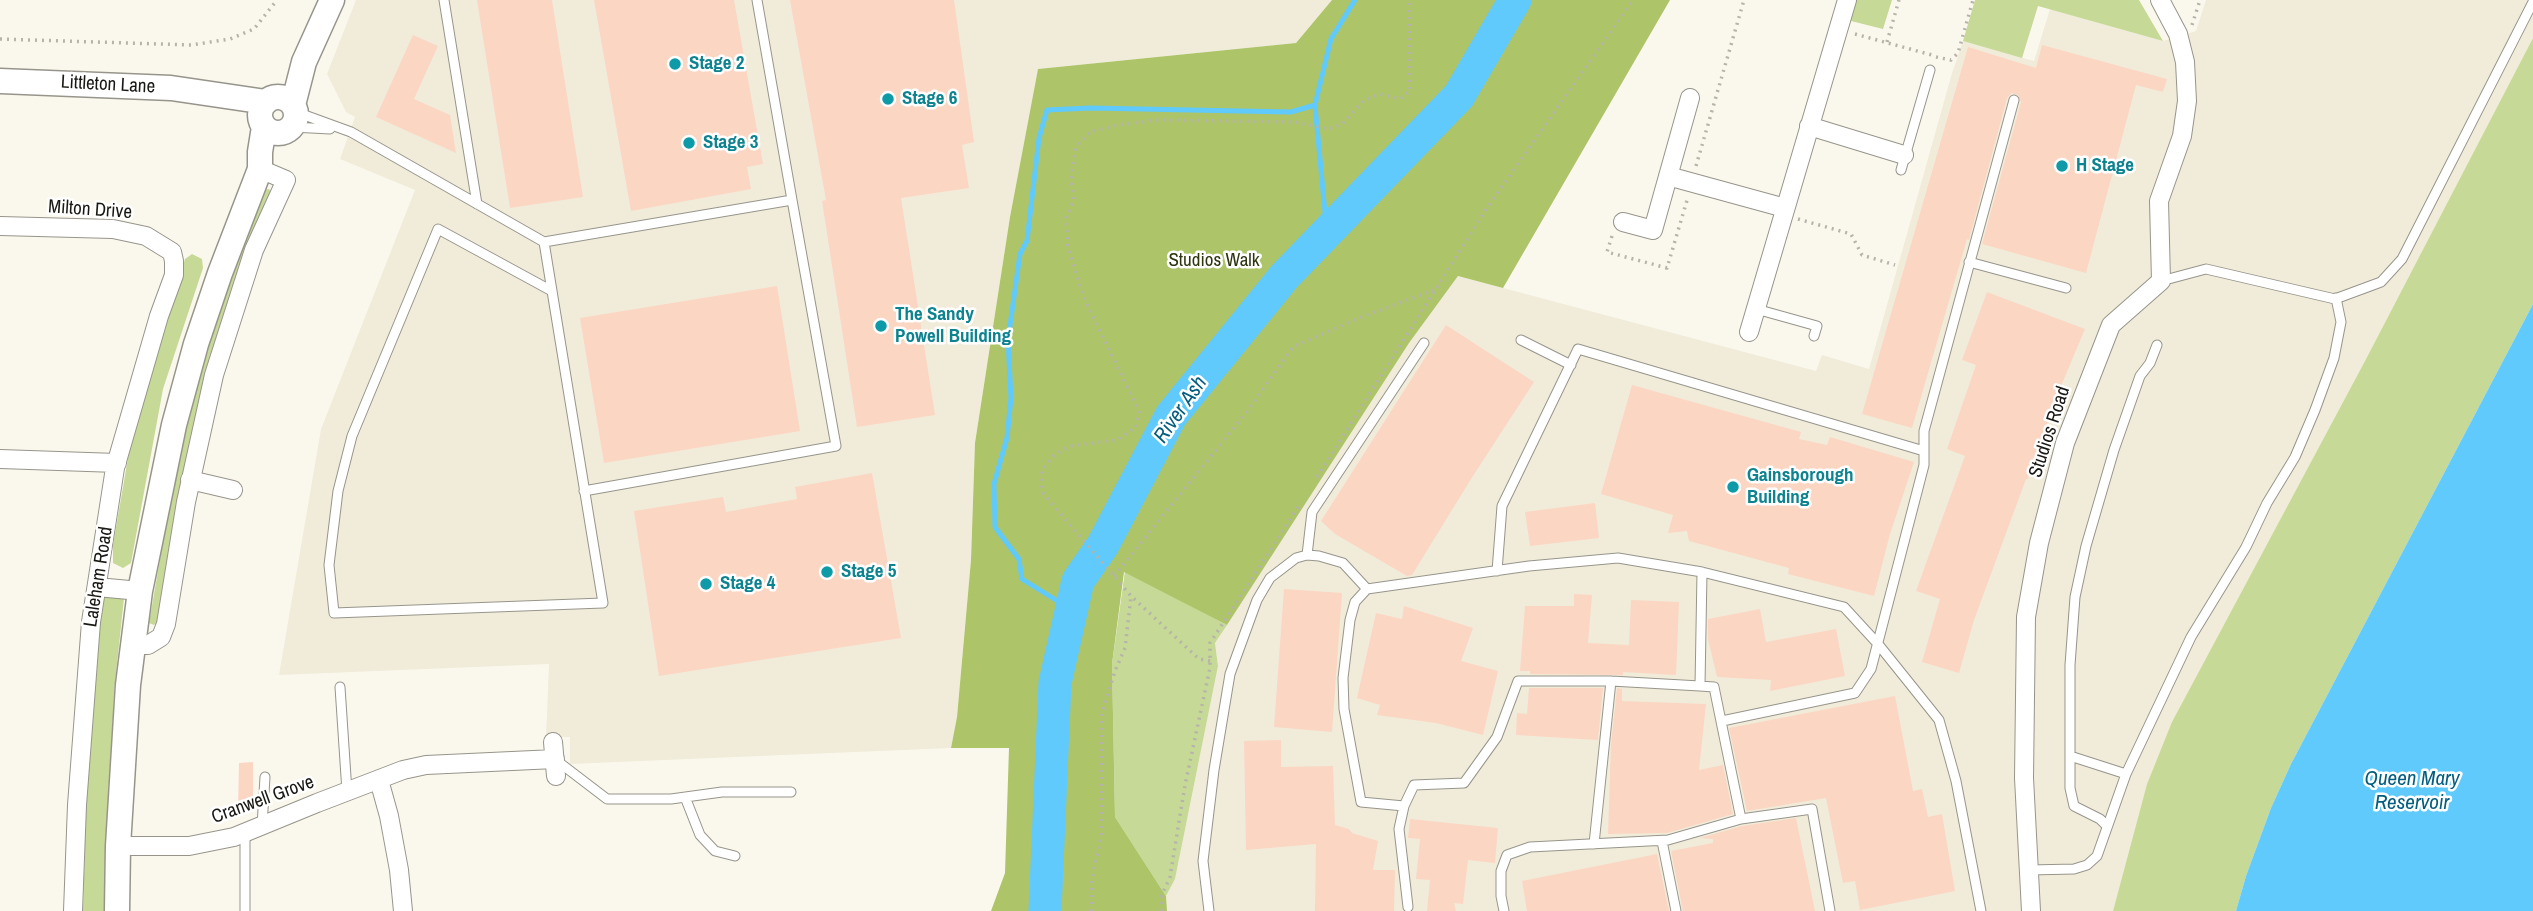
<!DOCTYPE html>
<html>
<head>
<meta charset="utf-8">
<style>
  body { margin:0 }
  canvas { display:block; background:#faf8ed }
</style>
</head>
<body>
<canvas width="2533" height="911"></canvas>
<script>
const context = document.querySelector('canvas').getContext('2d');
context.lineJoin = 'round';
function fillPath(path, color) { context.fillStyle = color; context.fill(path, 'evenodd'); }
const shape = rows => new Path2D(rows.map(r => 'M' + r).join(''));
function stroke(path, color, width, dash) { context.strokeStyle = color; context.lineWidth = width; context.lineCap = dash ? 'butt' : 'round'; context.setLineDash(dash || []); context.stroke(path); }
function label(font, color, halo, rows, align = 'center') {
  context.font = font + ' "Archivo Narrow",sans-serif'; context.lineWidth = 5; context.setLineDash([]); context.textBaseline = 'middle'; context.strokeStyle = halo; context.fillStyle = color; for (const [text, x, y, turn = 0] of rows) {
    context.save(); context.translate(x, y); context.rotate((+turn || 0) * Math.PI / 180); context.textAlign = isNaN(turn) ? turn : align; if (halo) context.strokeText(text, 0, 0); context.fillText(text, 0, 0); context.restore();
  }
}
const built = shape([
  [356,0,1332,0,1296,43,1038,69,1010,217,975,443,971,560,957,717,951,748,570,764,570,737,546,737,549,664,279,675,321,429,415,190,340,159,355,117,346,112,327,74],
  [2206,0,2533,0,2533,38,2365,361,2172,723,2147,784,2113,911,1167,911,1166,896,1175,879,1218,666,1215,643,1409,343,1458,276,1816,371,1822,355,1869,369,1952,73,1963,41,2034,61,2050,9,2163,41,2196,31]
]);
const green = shape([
  [1855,0,1892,0,1883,29,1851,21],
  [1975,0,2139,0,2163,41,2038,6,2022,58,1963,41],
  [2533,38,2533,304,2291,764,2271,808,2246,876,2236,911,2113,911,2147,784,2172,722,2365,361],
  [269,189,272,193,218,335,200,397,181,489,160,620,154,625,149,623,183,427,207,336,264,190],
  [192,254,202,259,203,268,163,389,131,563,123,568,113,563,113,545,133,429,185,259],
  [1125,571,1227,625,1215,643,1218,666,1175,879,1166,896,1115,817,1112,664],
  [110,595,124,598,114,692,105,911,83,911,88,737,95,655,103,599]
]);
const forest = shape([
  [1332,0,1670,0,1503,288,1458,276,1409,343,1227,625,1124,572,1112,664,1115,817,1166,896,1167,911,991,911,1005,873,1009,748,951,748,957,717,971,560,975,443,1010,217,1038,69,1296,43]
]);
const water = shape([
  [2533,304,2533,911,2236,911,2246,876,2271,808,2291,764]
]);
const stream = shape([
  [1327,234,1315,105,1331,39,1355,0],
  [1072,610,1022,579,1019,559,995,527,994,484,1007,438,1011,398,1008,340,1020,254,1027,241,1039,138,1047,110,1090,108,1291,112,1315,105]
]);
const river = shape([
  [1045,911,1055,683,1078,581,1103,545,1171,416,1284,277,1459,96,1515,0]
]);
const building = shape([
  [477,0,552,0,583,197,510,208],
  [594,0,734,0,763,164,747,167,751,189,631,211],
  [790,0,954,0,974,142,962,145,969,188,901,198,935,415,857,427,822,201,826,200],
  [413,35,438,46,414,99,450,115,456,153,376,117],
  [2042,45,2167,79,2163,92,2136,85,2086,273,1982,244,2021,102,2018,95,2012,93,2007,98,1969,240,1967,239,1912,428,1862,414,1968,47,2036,68],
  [777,286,800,431,604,463,580,318],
  [1987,292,2085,329,2056,398,2028,479,2026,479,1974,620,1959,673,1922,662,1940,599,1916,591,1965,456,1947,449,1976,365,1962,360],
  [1446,325,1534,382,1471,479,1412,575,1407,576,1335,534,1321,521],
  [1632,385,1801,432,1799,439,1827,445,1830,437,1914,462,1890,534,1874,596,1788,574,1789,568,1689,541,1687,531,1668,533,1673,515,1601,494],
  [872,473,901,638,659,676,634,511,723,497,726,512,797,499,795,487],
  [1595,503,1599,538,1530,546,1525,512],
  [1284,589,1342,593,1332,732,1274,727],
  [1574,594,1592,595,1588,643,1629,645,1631,600,1679,602,1676,675,1623,672,1623,675,1530,674,1530,671,1520,671,1525,606,1574,606],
  [1404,606,1473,628,1461,661,1498,671,1483,735,1436,723,1377,715,1380,705,1357,698,1376,613,1402,619],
  [1760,609,1766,642,1836,629,1845,676,1770,691,1771,680,1717,677,1708,639,1708,619],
  [1529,688,1603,688,1598,740,1516,735,1517,713,1527,714],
  [1617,688,1622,689,1622,701,1706,704,1699,770,1723,765,1733,814,1667,833,1608,834,1611,745],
  [1895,696,1913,791,1922,789,1928,817,1942,814,1955,891,1860,910,1855,881,1843,883,1826,798,1747,811,1729,728],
  [1281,740,1281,767,1333,766,1335,825,1349,829,1352,833,1378,841,1373,870,1395,870,1394,911,1315,911,1316,844,1246,850,1244,741],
  [253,762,253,810,238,810,239,763],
  [1796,818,1815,911,1683,911,1671,851,1713,843,1713,839,1700,838,1742,826],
  [1410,819,1498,828,1495,863,1468,860,1463,904,1454,903,1456,911,1427,911,1430,880,1416,879,1420,839,1408,838],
  [1657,854,1669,911,1527,911,1522,881]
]);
const path = shape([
  [2192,25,2200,0],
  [1855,34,1932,55],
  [0,39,191,45,230,39,254,29,277,0],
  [1887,42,1899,0],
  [1936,57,1951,60,1958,53,1973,0],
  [1696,166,1744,0],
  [1798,219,1851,234,1862,255,1895,265],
  [1612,236,1607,252,1667,268,1688,197],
  [1317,477,1485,211,1633,0],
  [1114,576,1245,414,1293,347,1359,318,1434,290],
  [1210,661,1199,659,1131,596,1042,492,1042,470,1054,455,1070,446,1117,440,1136,427,1139,411,1085,300,1068,247,1066,218,1074,200,1071,179,1076,147,1090,132,1118,125,1157,120,1295,122,1329,129,1342,124,1364,100,1380,94,1400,99,1410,91,1409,0],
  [1091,911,1092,879,1101,838,1102,713,1115,671,1125,648,1131,597],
  [1162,911,1161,897,1170,877,1185,785,1210,668,1210,643,1300,504]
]);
const lane = shape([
  [444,0,477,204],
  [296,112,351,132,544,242,792,200,757,0],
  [292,127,330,129],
  [1901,170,1930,70],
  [544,242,603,603,334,613,329,565,338,491,352,436,438,229,550,290],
  [1969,262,2066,288],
  [2161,281,2206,269,2335,299,2381,282,2402,259,2533,2],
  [1756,309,1817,326,1814,336],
  [1521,340,1571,365],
  [584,491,836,446,792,200],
  [1307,555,1312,512,1424,343],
  [1497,571,1502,506,1578,349,1924,451],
  [1702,572,1700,686,1611,681,1518,681,1497,737,1464,783,1414,785,1404,806,1361,802,1344,709,1343,678,1350,620,1355,602,1367,589,1529,566,1618,558,1702,572,1844,607,1878,644,1939,720,1956,781,1981,911],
  [1700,686,1714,687,1741,819],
  [340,687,347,792],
  [1722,721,1855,693,1871,669,1924,465,1924,431,2014,100],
  [2070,756,2126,774],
  [556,760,607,799,671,799,722,792,791,792],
  [685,797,700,835,715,851,735,856],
  [1404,806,1399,829,1408,907],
  [262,826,265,777],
  [2107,826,2100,819,2074,806,2070,788,2070,665,2075,597,2086,546,2114,450,2140,376,2150,363,2157,345],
  [245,833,245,911],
  [1662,841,1676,911],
  [1594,844,1611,681],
  [2030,870,2074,869,2087,865,2097,856,2126,774,2191,637,2246,547,2267,503,2295,457,2315,410,2334,358,2341,322,2336,298],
  [1209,911,1203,861,1214,770,1230,674,1257,600,1270,578,1296,558,1307,555,1319,556,1343,563,1367,589],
  [1504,911,1501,896,1501,871,1507,855,1530,847,1668,840,1741,819,1812,809,1830,911]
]);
const street = shape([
  [1809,126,1904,155],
  [1668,176,1785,208],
  [1623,222,1653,230,1690,98],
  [0,226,113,229,146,236,172,252,174,261,174,275,159,316,115,468,91,622,77,805,73,911],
  [1749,332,1847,0],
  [0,459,117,463],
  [190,480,233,490],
  [97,587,140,591],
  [132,645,148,645,161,637,166,624,186,502,214,375,254,250,286,180,260,169],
  [553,742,556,776],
  [379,780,389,816,399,870,403,911],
  [118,846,189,846,234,837,317,803,403,770,426,765,555,759],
  [2031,911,2024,778,2026,617,2039,543,2065,443,2111,325,2161,281,2159,201,2182,136,2187,101,2185,62,2178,34,2160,0]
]);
const secondary = shape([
  [0,81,171,88,266,102],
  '260 115a18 18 0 1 1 36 0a18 18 0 1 1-36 0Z',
  [293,105,304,62,332,0],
  [117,911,118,846,128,685,140,591,174,425,196,344,220,273,260,169,260,152,264,127]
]);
const markers = [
  [675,64,7,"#0f9aa8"],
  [888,99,7,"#0f9aa8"],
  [689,143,7,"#0f9aa8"],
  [2062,166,7,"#0f9aa8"],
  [881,326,7,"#0f9aa8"],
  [1733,487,7,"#0f9aa8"],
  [827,572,7,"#0f9aa8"],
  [706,584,7,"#0f9aa8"]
];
const cultureNames = [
  ["Stage 2",689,64],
  ["Stage 6",902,99],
  ["Stage 3",703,143],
  ["H Stage",2076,166],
  ["The Sandy",895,315],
  ["Powell Building",895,337],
  ["Gainsborough",1747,476],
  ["Building",1747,498],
  ["Stage 5",841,572],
  ["Stage 4",720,584]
];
const streetNames = [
  ["Littleton Lane",108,85,3],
  ["Milton Drive",90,210,4],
  ["Studios Road",2050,432,-72],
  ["Laleham Road",99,577,-81],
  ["Cranwell Grove",263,800,-20]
];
const parkNames = [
  ["Studios Walk",1214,261]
];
const waterNames = [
  ["River Ash",1181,410,-55],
  ["Queen Mary",2412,779],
  ["Reservoir",2412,803]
];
fillPath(built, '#f1ecda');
fillPath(green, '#c6d996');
fillPath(forest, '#adc469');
fillPath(water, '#60cafc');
stroke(stream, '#60cafc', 5);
stroke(river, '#60cafc', 33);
fillPath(building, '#fbd6c3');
stroke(lane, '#97958b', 11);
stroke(street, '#97958b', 20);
stroke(secondary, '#97958b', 27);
stroke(path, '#b5b3aa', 3.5, [2, 5]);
stroke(lane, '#fff', 9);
stroke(street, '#fff', 18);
stroke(secondary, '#fff', 24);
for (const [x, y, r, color] of markers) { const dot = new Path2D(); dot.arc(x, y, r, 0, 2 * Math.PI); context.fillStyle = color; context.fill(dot); stroke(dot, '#fff', 2.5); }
label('bold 19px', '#0d838f', '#fff', cultureNames, 'left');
label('19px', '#191814', '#fff', streetNames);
label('19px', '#2e3610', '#fff', parkNames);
label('italic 21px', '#045e7f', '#fff', waterNames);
</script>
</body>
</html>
